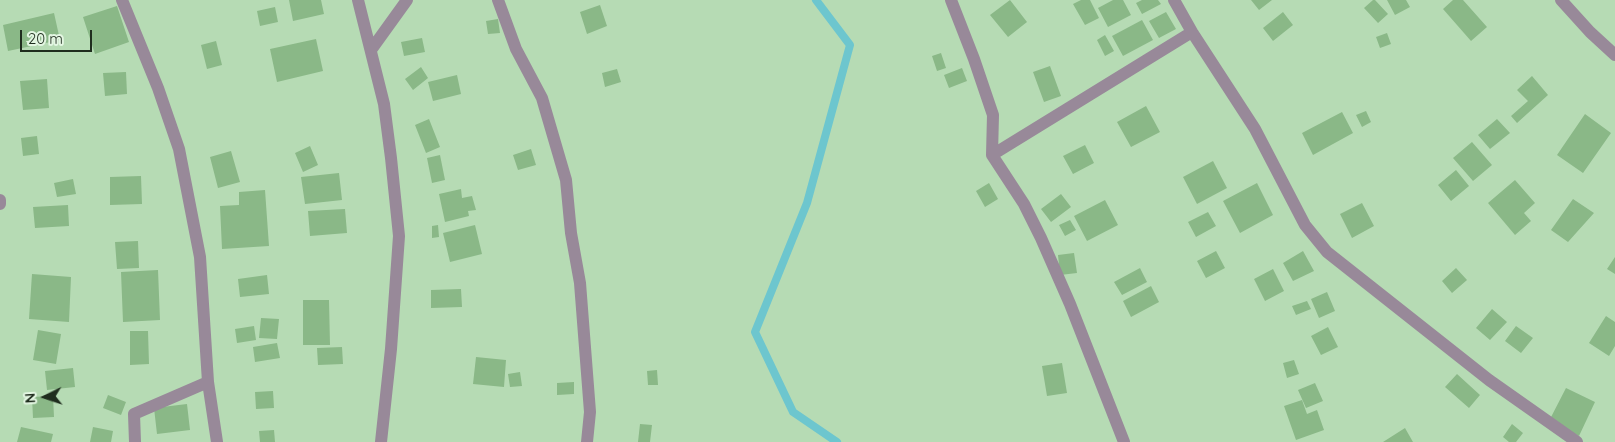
<!DOCTYPE html>
<html>
<head>
<meta charset="utf-8">
<style>
  body { margin:0 }
  #map { position:relative; width:1615px; height:442px; overflow:hidden; background:#b6dbb4; font-family:Quicksand,sans-serif }
  canvas { display:block }
  .north { position:absolute; left:20px; top:372px; width:50px; height:50px; -webkit-text-stroke:4px #e3f6e2; paint-order:stroke; rotate:266deg; font-size:14px; font-weight:700; line-height:20px; text-align:center; color:#1f2d1e }
  .north::after { content:''; display:block; margin:auto; width:18px; height:22px; background:#1f2d1e; clip-path:polygon(50% 0,100% 100%,50% 72%,0 100%) }
  .scale { position:absolute; left:20px; top:30px; width:72px; height:22px; box-sizing:border-box; border:2px solid #1f2d1e; border-top:0; padding-left:6px; font-size:15px; line-height:18px; white-space:nowrap; color:#1f2d1e; -webkit-text-stroke:4px #e3f6e2; paint-order:stroke }
</style>
</head>
<body>
<div id="map">
<canvas width="1615" height="442"></canvas>
<div class="north">N</div>
<div class="scale">20 m</div>
</div>
<script>
const context = document.querySelector('canvas').getContext('2d');
context.lineJoin = 'round';
const shape = rows => new Path2D(rows.map(r => 'M' + r).join(''));
function stroke(path, color, width, dash) { context.strokeStyle = color; context.lineWidth = width; context.lineCap = dash ? 'butt' : 'round'; context.setLineDash(dash || []); context.stroke(path); }
function fillPath(path, color) { context.fillStyle = color; context.fill(path, 'evenodd'); }
const stream = shape([
  [816,0,850,45,807,203,755,332,793,412,837,442]
]);
const building = shape([
  [289,0,321,0,324,14,293,21],
  [1010,0,1027,22,1008,37,990,15],
  [1081,0,1090,0,1099,18,1085,25,1073,4],
  [1113,0,1123,0,1131,15,1108,27,1098,8],
  [1142,0,1158,0,1161,4,1142,14,1136,3],
  [1251,0,1272,0,1259,10],
  [1373,0,1375,0,1388,14,1378,23,1364,8],
  [1387,0,1406,0,1410,7,1395,15],
  [1453,0,1463,0,1487,27,1471,41,1443,9],
  [600,5,607,26,587,34,580,12],
  [117,6,129,42,95,54,83,17],
  [275,7,278,22,260,26,257,11],
  [1166,12,1176,29,1159,38,1149,21],
  [1283,12,1293,25,1273,41,1263,28],
  [54,13,60,40,8,51,3,25],
  [498,19,500,33,488,34,486,21],
  [1142,20,1153,40,1123,56,1112,36],
  [1387,33,1391,44,1380,48,1376,37],
  [1105,35,1114,51,1105,56,1097,40],
  [422,38,425,52,404,56,401,42],
  [316,39,323,71,277,82,270,49],
  [216,41,222,65,207,69,201,45],
  [941,53,946,68,937,71,932,56],
  [1050,66,1061,96,1044,102,1033,72],
  [421,67,428,78,413,90,405,79],
  [962,68,967,81,949,88,944,75],
  [617,69,621,82,605,87,602,73],
  [126,72,127,94,105,96,103,73],
  [457,75,461,94,433,101,428,82],
  [1532,76,1548,95,1517,123,1511,116,1528,101,1517,90],
  [47,79,49,108,23,110,20,81],
  [1146,106,1160,132,1131,147,1117,122],
  [1366,111,1371,122,1362,127,1356,115],
  [1342,112,1353,133,1313,155,1302,133],
  [1585,114,1611,133,1583,173,1557,155],
  [429,119,440,147,426,153,415,125],
  [1497,119,1510,133,1490,149,1478,135],
  [37,136,39,154,23,156,21,138],
  [1472,142,1492,165,1473,181,1453,158],
  [1085,145,1094,163,1073,174,1063,156],
  [310,146,318,165,303,172,295,153],
  [531,149,536,165,518,170,513,155],
  [231,151,240,182,218,188,210,157],
  [440,155,445,180,432,183,427,158],
  [1213,161,1227,188,1197,204,1183,177],
  [1456,170,1469,186,1451,201,1438,185],
  [339,173,342,200,305,204,301,177],
  [141,176,142,204,110,205,110,177],
  [73,179,76,194,57,197,54,183],
  [1515,180,1535,203,1524,213,1531,221,1515,235,1488,203],
  [989,183,998,199,985,207,976,191],
  [1257,183,1273,215,1240,233,1223,201],
  [461,189,462,198,472,196,476,210,468,211,469,216,445,222,439,194],
  [265,190,269,246,222,249,220,206,239,205,239,192],
  [1061,194,1071,207,1051,222,1041,209],
  [1573,199,1594,213,1568,242,1551,230],
  [1105,200,1118,225,1087,241,1074,216],
  [1362,203,1374,226,1352,238,1340,214],
  [68,205,69,226,35,228,33,207],
  [345,209,347,233,310,236,308,211],
  [1208,212,1216,226,1196,237,1188,222],
  [1070,220,1076,230,1065,236,1059,225],
  [438,225,439,237,432,238,432,226],
  [475,225,482,254,450,262,443,233],
  [138,241,139,268,117,269,115,242],
  [1216,251,1225,268,1206,278,1197,261],
  [1303,251,1314,271,1293,281,1283,263],
  [1074,253,1077,273,1060,275,1058,255],
  [1615,257,1615,274,1607,269],
  [1140,268,1147,282,1122,295,1114,282],
  [1456,268,1467,280,1452,293,1442,281],
  [1273,269,1284,291,1265,301,1254,279],
  [158,270,160,320,123,322,121,272],
  [32,274,71,277,69,322,29,319],
  [267,275,269,294,240,297,238,279],
  [1151,286,1159,302,1131,317,1123,301],
  [461,289,462,307,431,308,431,290],
  [1327,292,1335,311,1319,318,1311,299],
  [303,300,329,300,330,345,303,345],
  [1307,301,1311,309,1296,315,1292,306],
  [1492,309,1507,322,1490,340,1476,328],
  [1606,316,1615,322,1615,346,1609,356,1589,343],
  [261,318,279,319,277,339,259,338],
  [254,326,256,340,237,343,235,329],
  [1516,326,1533,338,1521,353,1505,341],
  [1328,327,1338,347,1321,355,1311,336],
  [38,330,61,334,56,364,33,360],
  [130,331,148,331,149,364,130,365],
  [277,343,280,358,255,362,253,347],
  [342,347,343,364,318,365,317,348],
  [476,357,506,360,504,387,473,384],
  [1294,360,1299,374,1287,378,1283,363],
  [1062,363,1067,393,1047,396,1042,366],
  [73,368,75,387,47,390,45,371],
  [657,370,658,385,648,385,647,371],
  [520,372,522,386,510,387,508,374],
  [1457,374,1480,395,1469,408,1445,387],
  [574,382,574,394,557,395,557,383],
  [1315,383,1323,401,1306,408,1298,390],
  [1566,388,1595,402,1579,436,1549,421],
  [273,391,274,408,256,409,255,392],
  [108,395,126,402,121,415,103,408],
  [53,396,54,417,33,418,32,397],
  [1302,400,1307,414,1317,410,1324,430,1296,440,1284,406],
  [187,404,190,430,157,434,154,408],
  [640,424,652,425,650,442,638,442],
  [1512,424,1523,433,1516,442,1509,442,1503,437],
  [21,427,53,434,51,442,17,442],
  [93,427,113,431,111,442,90,442],
  [1405,428,1413,442,1383,442],
  [274,430,275,442,260,442,259,431]
]);
const minor = shape([
  [122,0,158,88,179,149,200,257,208,382,217,442],
  [358,0,384,104,391,158,399,236,391,349,381,442],
  [498,0,516,49,542,98,566,180,571,233,580,283,590,412,587,442],
  [951,0,974,59,993,115,992,155,1024,204,1041,238,1070,304,1124,442],
  [1174,0,1192,32,1255,129,1305,225,1327,252,1489,380,1577,442],
  [1561,0,1590,32,1615,55],
  [371,50,407,0],
  [992,155,1192,32],
  [0,200,0,204],
  [135,442,134,414,208,382]
]);
stroke(stream, '#6dc6ce', 8);
fillPath(building, '#8ab887');
stroke(minor, '#988999', 12);
</script>
</body>
</html>
